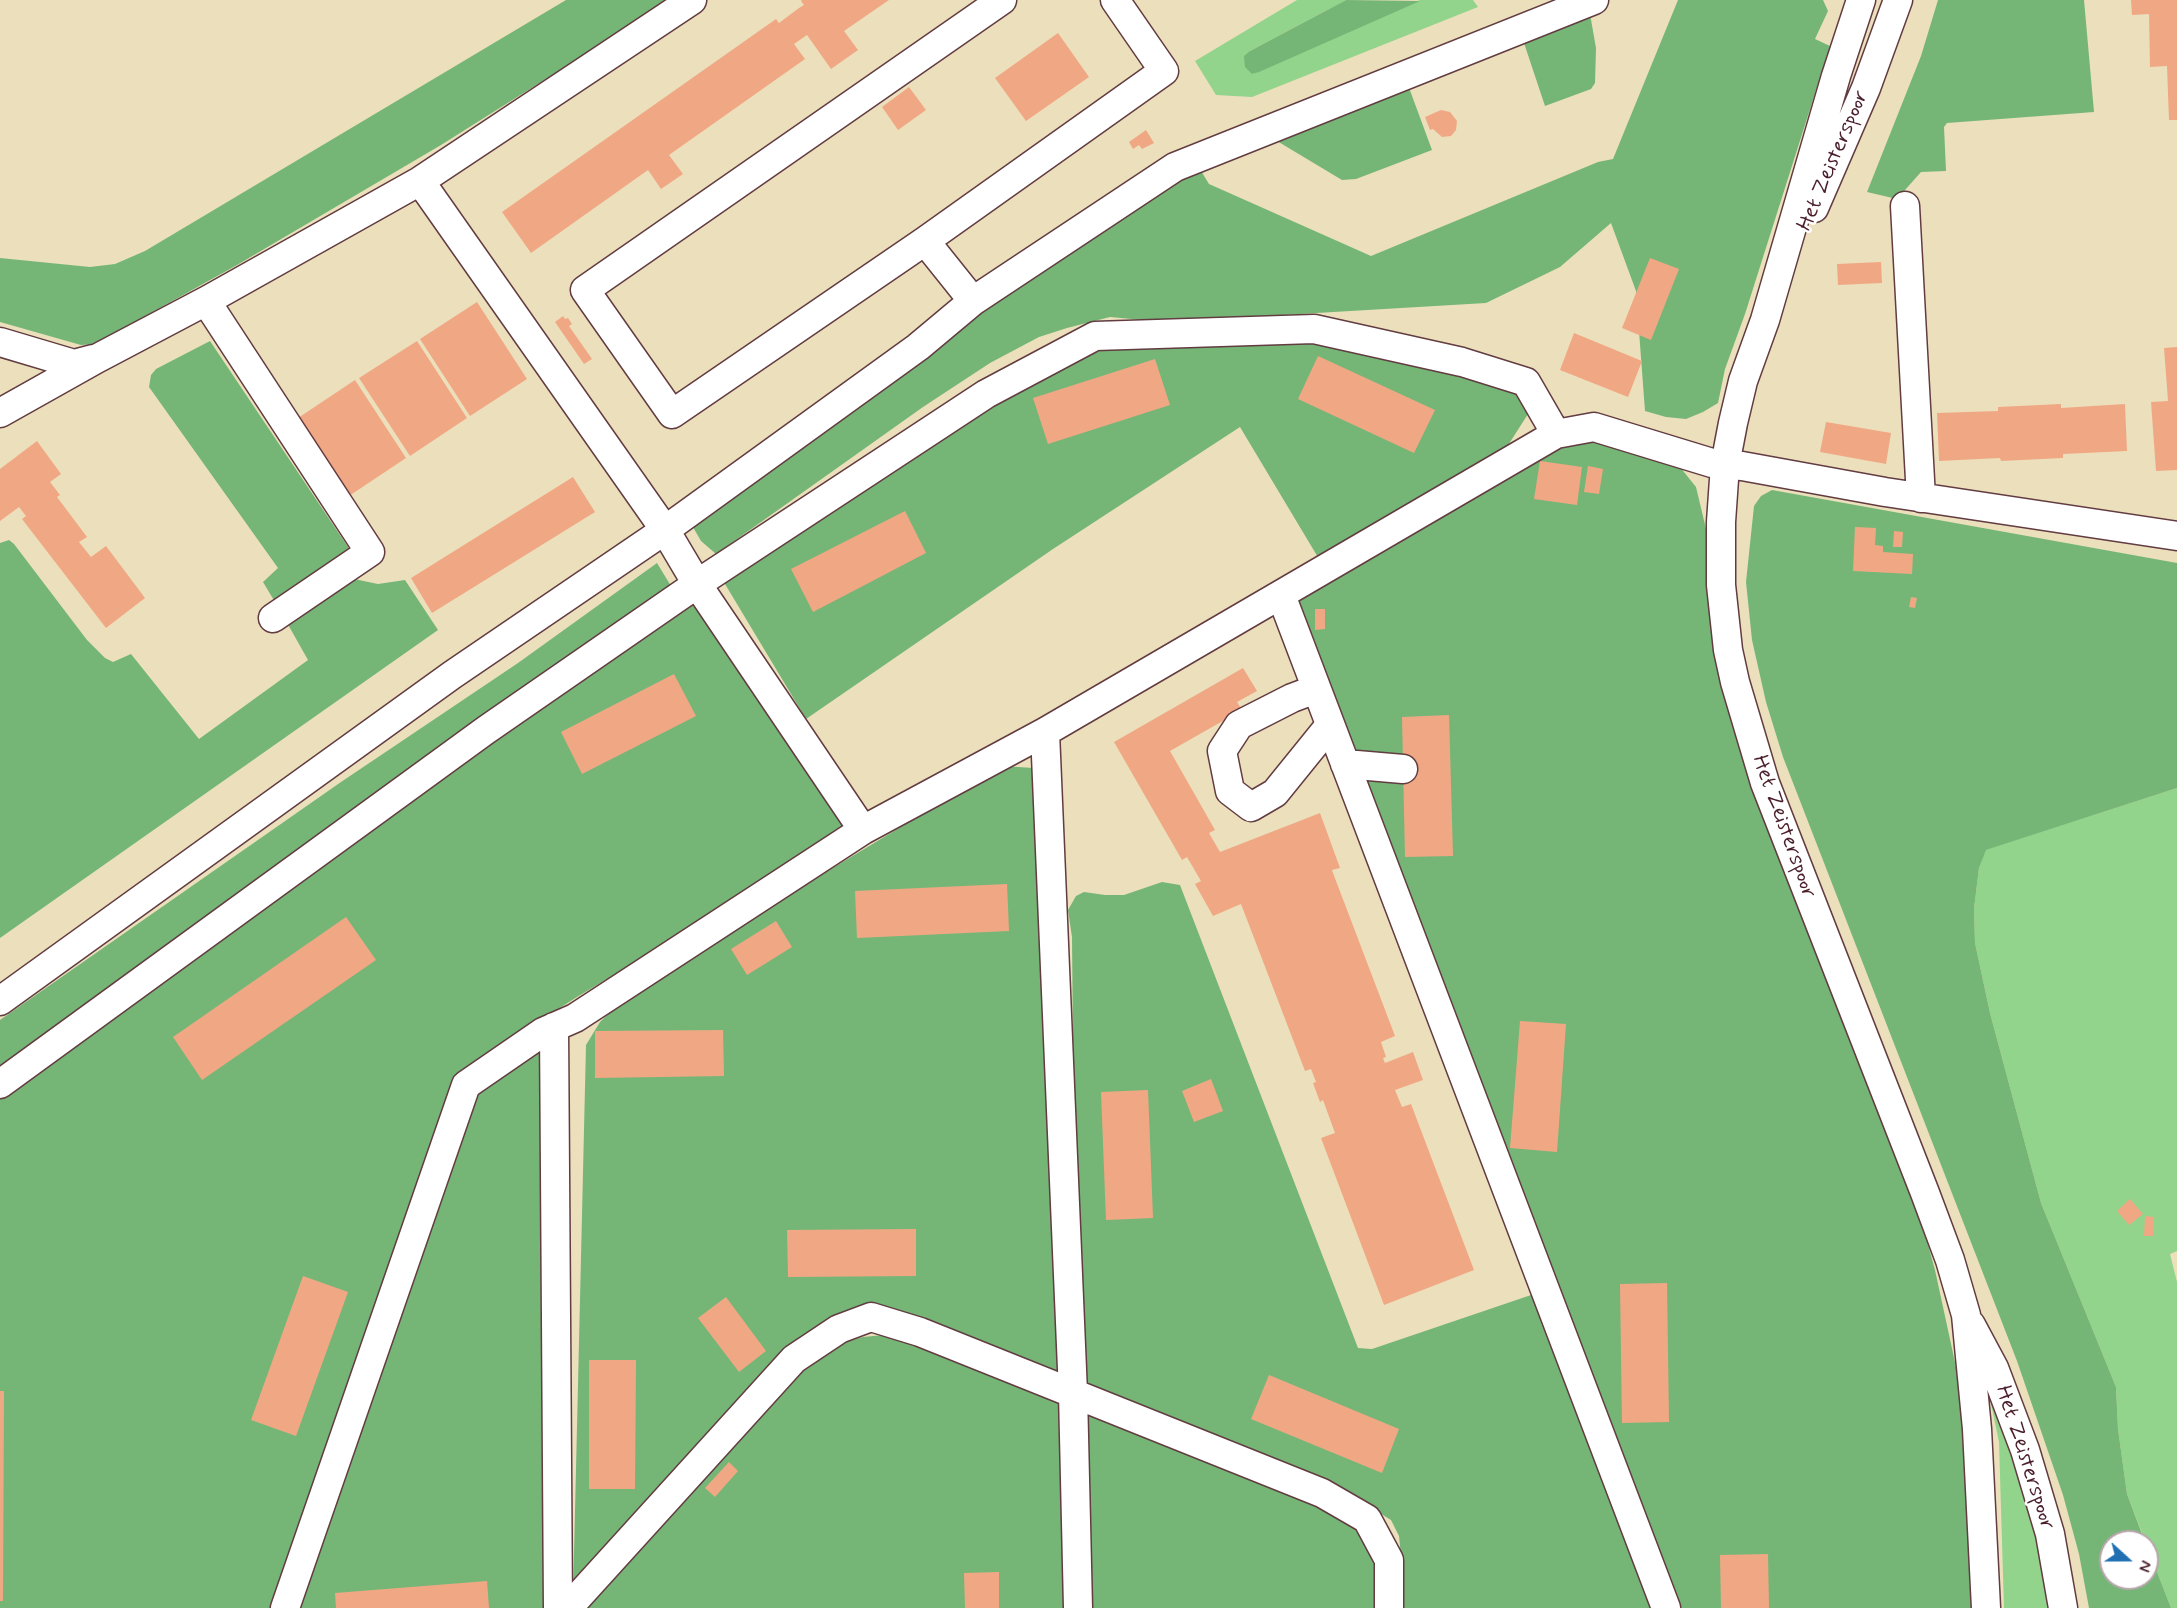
<!DOCTYPE html>
<html>
<head>
<meta charset="utf-8">
<style>
  body { margin:0 }
  #map { position:relative; width:2177px; height:1608px; overflow:hidden; background:#ecdfbc; font-family:Mynerve,sans-serif }
  canvas { display:block }
  .north { position:absolute; left:2099px; top:1530px; width:60px; height:60px; box-sizing:border-box; background:#fff; border:2px solid #b7a5aa; border-radius:50%; rotate:111deg; font-size:16px; font-weight:700; line-height:24px; text-align:center; color:#4a1f2b }
  .north::after { content:''; display:block; margin:auto; width:21px; height:27px; background:#1f6fb2; clip-path:polygon(50% 0,100% 100%,50% 72%,0 100%) }
</style>
</head>
<body>
<div id="map">
<canvas width="2177" height="1608"></canvas>
<div class="north">N</div>
</div>
<script>
const context = document.querySelector('canvas').getContext('2d');
context.lineJoin = 'round';
function fillPath(path, color) { context.fillStyle = color; context.fill(path, 'evenodd'); }
const shape = rows => new Path2D(rows.map(r => 'M' + r).join(''));
function stroke(path, color, width, dash) { context.strokeStyle = color; context.lineWidth = width; context.lineCap = dash ? 'butt' : 'round'; context.setLineDash(dash || []); context.stroke(path); }
function label(font, color, halo, rows, align = 'center') {
  context.font = font + ' Mynerve,sans-serif'; context.lineWidth = 5; context.setLineDash([]); context.textBaseline = 'middle'; context.strokeStyle = halo; context.fillStyle = color; for (const [text, x, y, turn = 0] of rows) {
    context.save(); context.translate(x, y); context.rotate((+turn || 0) * Math.PI / 180); context.textAlign = isNaN(turn) ? turn : align; if (halo) context.strokeText(text, 0, 0); context.fillText(text, 0, 0); context.restore();
  }
}
const green = shape([
  [1297,0,1346,0,1250,51,1252,74,1420,0,1473,0,1478,7,1252,97,1216,95,1195,61],
  [2177,788,2177,1251,2170,1254,2177,1282,2177,1608,2171,1608,2127,1494,2118,1429,2116,1387,2041,1203,1990,1013,1975,943,1974,909,1979,868,1985,850],
  [1985,1375,2020,1474,2054,1608,2004,1608,1999,1442]
]);
const forest = shape([
  [566,0,671,0,441,145,237,265,95,344,81,345,0,322,0,258,90,267,115,264,145,251],
  [1346,0,1420,1,1259,72,1252,74,1245,67,1244,56,1250,51],
  [1678,0,1823,0,1828,11,1815,39,1830,46,1745,314,1725,369,1718,403,1703,412,1686,419,1666,417,1645,411,1636,291,1611,223,1560,267,1486,303,1164,322,1110,317,1067,328,1039,337,990,363,923,407,716,554,701,541,686,515,1142,189,1198,166,1209,184,1371,256,1598,162,1613,159],
  [1938,0,2084,0,2094,112,1947,123,1944,127,1946,171,1921,172,1897,199,1867,192,1921,56],
  [1590,14,1596,48,1595,83,1591,89,1545,106,1523,40],
  [1408,85,1432,150,1356,179,1342,180,1272,138],
  [1214,334,1372,348,1523,393,1528,414,1505,450,1319,559,1240,427,1053,549,806,719,722,579,941,426,1115,342],
  [210,341,352,553,275,602,263,582,278,568,149,387,151,375,156,369],
  [1579,436,1680,467,1696,487,1707,533,1707,592,1714,644,1830,979,1927,1241,1935,1270,1956,1367,1961,1407,1974,1608,1679,1608,1292,597],
  [1772,490,2177,563,2177,788,1986,850,1979,868,1974,909,1975,943,1990,1013,2041,1203,2116,1387,2118,1429,2127,1494,2145,1542,2111,1542,2111,1578,2147,1578,2147,1546,2171,1608,2089,1608,2079,1554,2063,1495,2017,1361,1783,757,1766,702,1752,640,1746,582,1754,506,1761,496],
  [9,540,14,544,87,640,105,658,113,662,131,654,199,739,308,660,286,621,354,579,378,584,405,580,438,630,0,938,0,543],
  [657,563,671,586,0,1065,0,1020,341,782,518,663],
  [696,598,850,832,577,997,465,1068,453,1088,273,1608,0,1608,0,1096,14,1082],
  [1002,766,1034,768,1064,1380,936,1328,835,1325,573,1596,586,1045,600,1022,621,1001,645,981],
  [1162,882,1180,885,1358,1348,1372,1349,1537,1293,1655,1608,1402,1608,1402,1566,1399,1536,1391,1520,1373,1509,1083,1387,1073,1053,1072,937,1068,910,1076,896,1084,892,1105,895,1124,895],
  [529,1049,561,1061,554,1608,296,1608,470,1096],
  [884,1335,906,1339,1064,1400,1070,1608,587,1608,789,1377,841,1343,863,1337],
  [1083,1408,1306,1498,1377,1534,1384,1608,1089,1608]
]);
const building = shape([
  [802,0,889,0,844,31,858,50,831,69,807,35,794,44,805,59,669,155,683,174,661,189,648,170,531,253,502,212,776,19,779,23,799,8,804,5,801,1],
  [2131,0,2177,0,2177,120,2169,120,2167,66,2150,67,2149,14,2132,15],
  [1058,33,1089,77,1026,121,995,78],
  [909,87,926,110,898,130,882,107],
  [1441,110,1450,112,1457,121,1456,130,1451,136,1442,137,1433,129,1430,130,1425,117],
  [1146,130,1154,143,1142,149,1139,145,1133,149,1129,142],
  [1650,258,1679,269,1651,340,1622,328],
  [1881,262,1882,283,1838,285,1837,264],
  [477,302,527,379,470,416,420,339],
  [563,316,565,319,568,318,572,324,569,326,592,359,584,364,555,322],
  [1574,333,1642,361,1628,397,1560,370],
  [417,341,467,418,410,456,359,378],
  [2177,347,2177,470,2156,471,2151,402,2168,401,2164,348],
  [1318,356,1435,410,1414,453,1298,399],
  [1155,359,1170,405,1048,444,1033,398],
  [355,380,406,458,349,496,298,418],
  [2061,404,2061,408,2125,404,2127,451,2063,454,2063,458,2001,461,2000,458,1939,461,1937,413,1998,411,1998,407],
  [1826,422,1891,433,1886,464,1820,452],
  [37,441,61,474,50,482,60,495,57,497,87,537,79,542,91,557,106,546,145,598,106,628,22,519,26,516,19,507,0,521,0,469],
  [1540,461,1582,467,1577,505,1534,499],
  [1588,466,1603,469,1599,494,1584,492],
  [573,477,595,512,432,613,411,578],
  [905,511,926,553,813,612,791,569],
  [1855,527,1876,528,1875,545,1883,546,1883,552,1913,554,1912,574,1853,571],
  [1894,531,1903,532,1902,547,1893,547],
  [1911,597,1917,598,1915,608,1909,607],
  [1315,609,1325,609,1325,629,1315,630],
  [1243,668,1257,691,1237,702,1242,710,1170,751,1215,830,1209,833,1220,852,1320,813,1340,868,1332,870,1333,873,1395,1036,1381,1042,1386,1057,1383,1058,1385,1063,1413,1052,1423,1080,1395,1090,1402,1107,1411,1104,1474,1270,1384,1305,1321,1138,1335,1133,1323,1100,1320,1102,1313,1083,1316,1082,1311,1069,1305,1071,1241,904,1213,916,1195,884,1201,881,1187,857,1182,860,1114,742],
  [674,674,696,716,582,774,561,732],
  [1449,715,1453,856,1405,857,1402,717],
  [1007,884,1009,931,857,938,855,891],
  [346,917,376,960,202,1080,173,1037],
  [776,921,792,947,747,975,731,949],
  [1520,1021,1566,1024,1557,1152,1510,1148],
  [723,1030,724,1076,595,1078,595,1031],
  [1211,1079,1223,1111,1194,1122,1182,1091],
  [1148,1090,1153,1218,1106,1220,1101,1092],
  [2130,1199,2143,1214,2129,1225,2117,1211],
  [2145,1216,2154,1217,2153,1236,2144,1236],
  [916,1229,916,1276,788,1277,787,1230],
  [303,1276,348,1292,296,1436,251,1420],
  [1667,1283,1669,1422,1622,1423,1620,1284],
  [726,1297,766,1351,739,1372,698,1318],
  [589,1360,636,1360,635,1489,589,1489],
  [1269,1375,1399,1429,1382,1473,1251,1419],
  [0,1391,4,1391,3,1601,0,1601],
  [729,1462,738,1471,715,1497,705,1488],
  [1768,1554,1769,1608,1721,1608,1720,1555],
  [999,1572,999,1608,965,1608,964,1573],
  [487,1581,489,1608,336,1608,335,1593]
]);
const minor = shape([
  [1002,0,585,290,672,414,925,241,1164,71,1115,0],
  [1861,0,1836,76,1765,320,1743,381,1733,423,1725,465,1721,522,1721,585,1728,650,1735,682,1765,783,1925,1193,1950,1260,1966,1315,1977,1429,1986,1608],
  [420,181,665,530,697,584,863,830],
  [1905,206,1921,498],
  [1814,208,1866,88,1898,0],
  [925,241,973,301],
  [206,301,370,552,273,618],
  [0,342,74,364,93,359],
  [0,413,98,358,206,301,420,181,692,0],
  [1281,595,1666,1608],
  [1316,689,1292,698,1239,725,1222,751,1230,791,1251,807,1275,793,1330,725],
  [1045,732,1073,1393,1078,1608],
  [1345,764,1403,769],
  [0,1001,452,675,665,530,918,347,973,301,1175,167,1594,0],
  [554,1027,558,1608],
  [0,1084,486,730,697,584,986,394,1095,336,1314,329,1462,362,1526,382,1556,434],
  [1971,1325,1994,1368,2025,1450,2050,1534,2063,1608],
  [285,1608,466,1085,543,1032,575,1018,863,830,1045,732,1556,434,1594,427,1712,463,1742,466,1885,492,2177,536],
  [568,1608,794,1359,839,1329,871,1317,920,1332,1322,1493,1367,1519,1389,1560,1389,1608]
]);
const streetNames = [
  ["Het Zeisterspoor",1834,161,-67],
  ["Het Zeisterspoor",1783,827,70],
  ["Het Zeisterspoor",2024,1458,72]
];
fillPath(green, '#92d48b');
fillPath(forest, '#75b677');
fillPath(building, '#f0a884');
stroke(minor, '#623c41', 31);
stroke(minor, '#fff', 28);
label('22px', '#4a1f2b', '#fff', streetNames);
</script>
</body>
</html>
